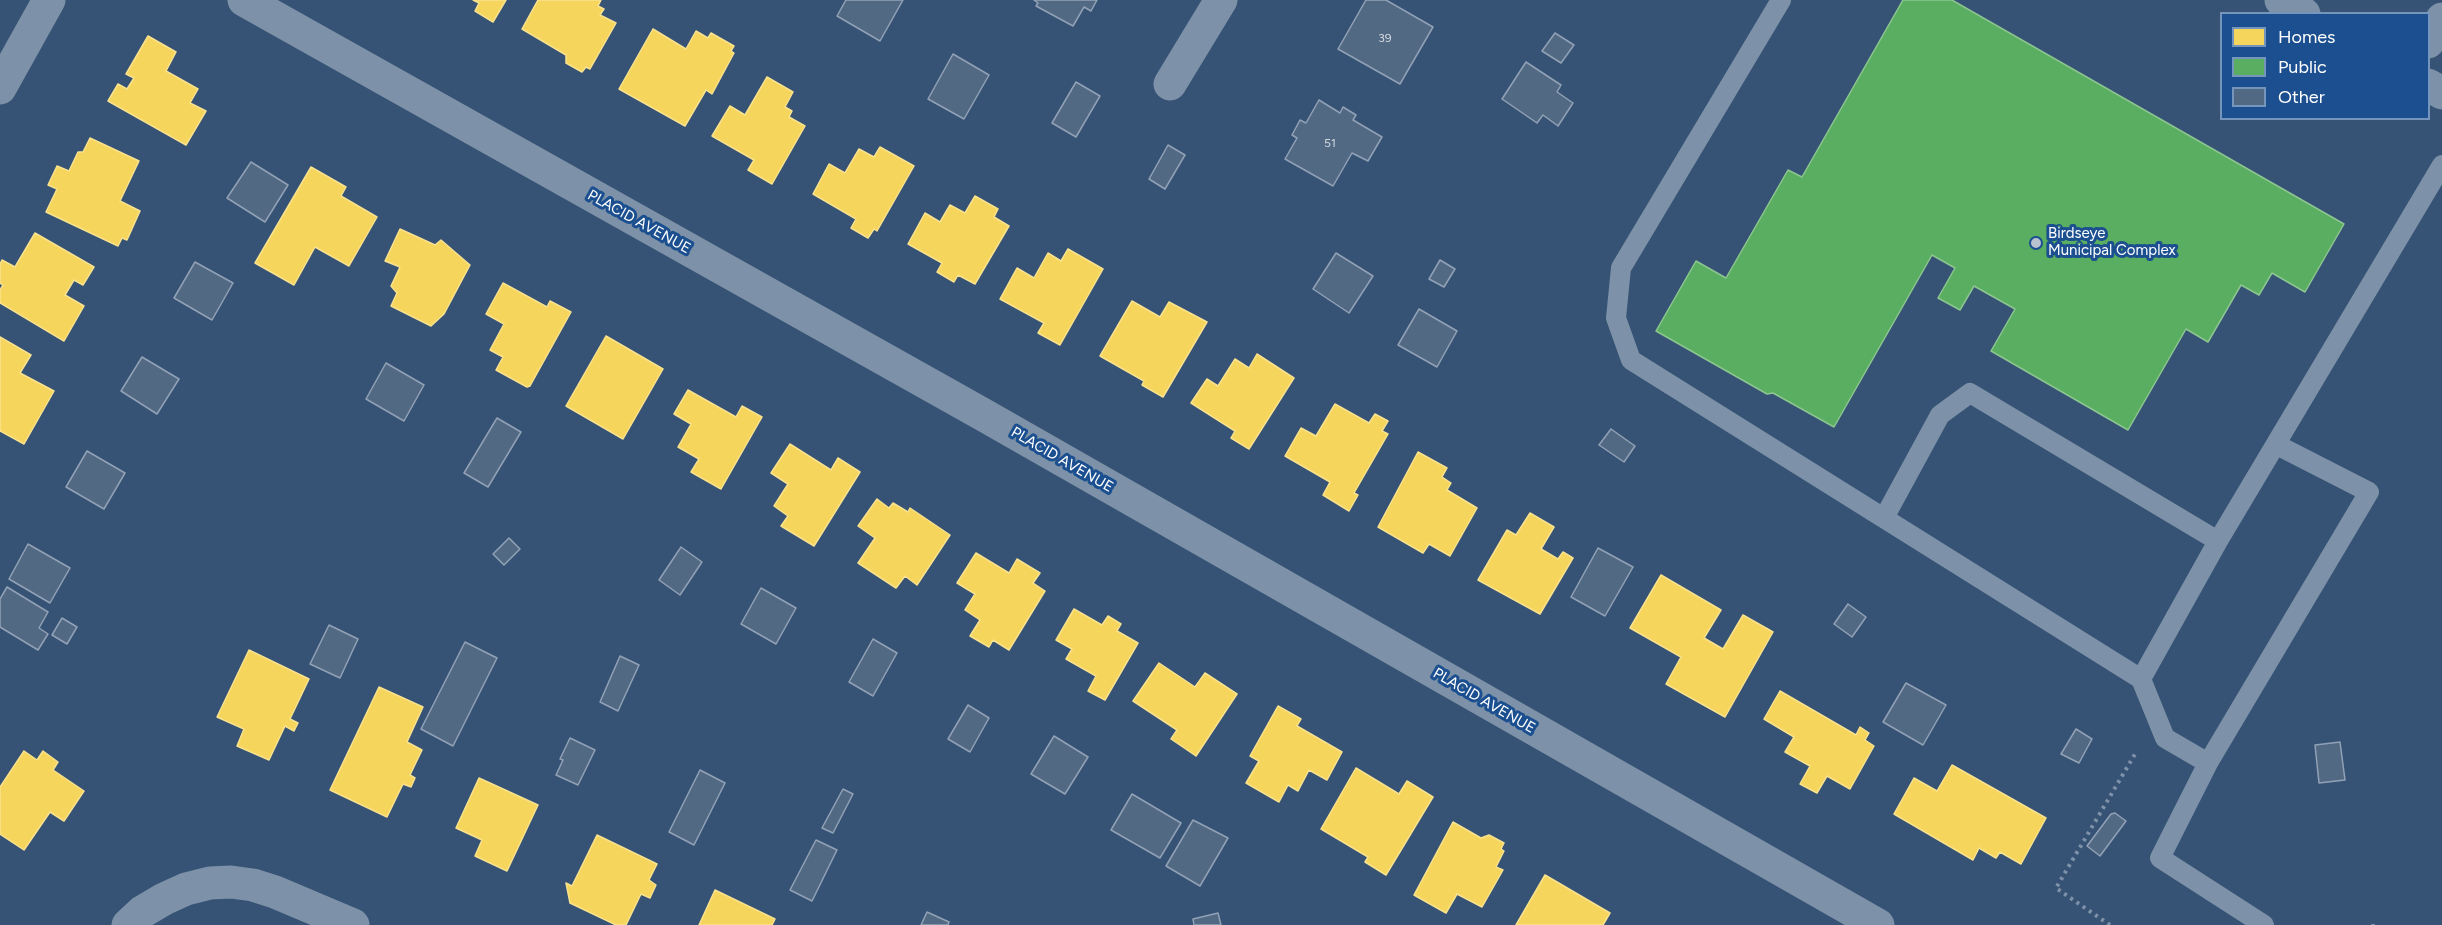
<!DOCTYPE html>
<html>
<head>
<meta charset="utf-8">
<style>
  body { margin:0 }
  #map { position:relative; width:2442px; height:925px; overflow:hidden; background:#365274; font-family:Figtree,sans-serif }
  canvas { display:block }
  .legend { position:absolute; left:2220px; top:12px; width:210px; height:108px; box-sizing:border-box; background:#1b4f8f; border:2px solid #7695bc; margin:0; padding:8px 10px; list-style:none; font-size:18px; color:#fff }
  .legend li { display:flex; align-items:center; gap:12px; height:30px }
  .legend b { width:30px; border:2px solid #7695bc }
</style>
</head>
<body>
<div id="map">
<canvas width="2442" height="925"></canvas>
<ul class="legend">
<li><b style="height:16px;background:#f6d55c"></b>Homes</li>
<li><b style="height:16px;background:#5aae61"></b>Public</li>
<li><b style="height:16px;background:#526984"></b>Other</li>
</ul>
</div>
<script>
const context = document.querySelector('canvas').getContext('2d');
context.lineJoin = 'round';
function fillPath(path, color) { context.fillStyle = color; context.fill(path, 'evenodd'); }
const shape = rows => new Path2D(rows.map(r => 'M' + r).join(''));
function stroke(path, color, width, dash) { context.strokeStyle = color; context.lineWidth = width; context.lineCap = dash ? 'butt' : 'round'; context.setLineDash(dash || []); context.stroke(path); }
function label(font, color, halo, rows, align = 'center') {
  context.font = font + ' Figtree,sans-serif'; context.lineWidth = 6; context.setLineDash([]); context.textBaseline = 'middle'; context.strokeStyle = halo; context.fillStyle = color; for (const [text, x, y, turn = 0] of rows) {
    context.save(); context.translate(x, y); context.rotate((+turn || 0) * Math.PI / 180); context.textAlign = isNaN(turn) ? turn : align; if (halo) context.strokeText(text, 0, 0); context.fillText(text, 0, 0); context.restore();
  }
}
const homes = shape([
  [473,0,506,0,493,22,475,11,479,3,473,0],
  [538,0,601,0,598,6,604,9,600,15,616,23,590,69,586,67,582,72,566,63,566,55,522,29,538,0],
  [653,29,686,49,696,31,708,38,711,33,734,46,731,51,734,53,712,94,706,90,685,126,619,89,653,29],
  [148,36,176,52,166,71,198,89,190,103,206,111,186,145,108,101,118,84,127,89,134,78,126,74,148,36],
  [767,77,793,92,785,107,792,111,789,117,805,126,772,184,748,170,754,160,712,136,730,106,745,115,767,77],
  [90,138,139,161,120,201,140,211,127,240,122,238,118,246,46,212,57,189,48,185,57,166,69,171,78,152,83,152,90,138],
  [880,147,914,166,877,231,874,229,868,238,851,228,856,219,813,194,829,164,845,173,859,149,874,157,880,147],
  [311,167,346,187,341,196,377,217,349,266,315,247,294,285,255,263,311,167],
  [975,196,998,209,994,217,1009,226,975,284,958,275,954,282,937,272,942,263,908,244,925,213,940,222,950,205,965,213,975,196],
  [400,229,435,245,441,240,470,265,444,314,431,326,391,306,397,293,391,286,400,267,385,261,400,229],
  [35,233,94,267,83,285,74,280,65,295,84,306,64,341,0,303,0,290,3,285,0,283,0,264,2,260,15,267,35,233],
  [1068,249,1103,269,1060,345,1038,333,1044,323,1000,299,1017,268,1034,278,1048,253,1061,261,1068,249],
  [503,283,547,307,550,301,571,312,530,386,527,387,496,370,503,357,490,350,504,324,486,314,503,283],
  [1132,301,1160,317,1169,302,1207,322,1163,397,1142,385,1144,381,1100,356,1132,301],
  [606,336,663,369,623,439,566,406,606,336],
  [0,337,31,355,20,373,54,391,24,444,0,431,0,337],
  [1257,354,1294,378,1249,449,1231,438,1235,431,1191,403,1207,379,1218,386,1235,359,1249,368,1257,354],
  [688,390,736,417,742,406,762,417,721,489,691,472,699,459,678,447,691,424,674,414,688,390],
  [1335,404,1369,423,1375,414,1388,421,1382,431,1388,434,1354,493,1358,495,1349,511,1323,495,1330,482,1285,456,1301,428,1316,436,1335,404],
  [790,444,831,470,838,458,860,472,814,546,781,526,788,516,774,506,788,484,771,473,790,444],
  [1418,452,1447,468,1442,477,1451,483,1447,490,1477,508,1450,556,1429,544,1423,553,1378,527,1418,452],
  [877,499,889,508,893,503,908,512,910,508,950,535,917,585,905,576,896,588,858,563,875,538,858,526,877,499],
  [1530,513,1554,527,1541,549,1558,559,1563,552,1573,558,1540,614,1478,580,1507,530,1516,535,1530,513],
  [976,553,1009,573,1017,559,1040,573,1033,583,1045,591,1009,650,993,640,989,647,970,636,980,620,965,610,975,594,957,583,976,553],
  [1661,575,1721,610,1704,638,1723,649,1743,615,1773,632,1725,717,1666,684,1681,657,1630,628,1661,575],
  [1074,609,1102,625,1108,616,1121,624,1117,631,1138,643,1105,700,1088,691,1096,676,1066,659,1072,649,1056,640,1074,609],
  [249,650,309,679,290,719,298,723,294,731,285,726,269,760,237,746,244,729,217,717,249,650],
  [1159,663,1195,687,1205,673,1237,694,1196,756,1171,739,1177,730,1133,701,1159,663],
  [379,687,423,707,407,742,422,750,410,775,415,778,411,787,403,784,387,817,330,790,379,687],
  [1780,691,1856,735,1860,727,1869,733,1865,740,1874,746,1850,789,1827,776,1817,793,1800,784,1810,766,1785,752,1794,737,1764,719,1780,691],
  [1278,706,1301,719,1297,726,1342,752,1327,780,1309,770,1298,791,1288,785,1279,802,1246,783,1259,761,1250,756,1278,706],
  [24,751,37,760,43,751,58,762,53,770,84,791,64,821,50,812,24,850,0,834,0,787,24,751],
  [1952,765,2046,818,2021,864,2000,852,1996,858,1979,848,1973,860,1894,814,1914,778,1937,791,1952,765],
  [1356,768,1399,794,1407,781,1433,797,1386,875,1365,862,1368,857,1321,829,1356,768],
  [479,778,538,805,507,871,475,856,482,840,456,828,479,778],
  [1453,822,1481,838,1489,835,1504,843,1501,849,1504,851,1496,867,1503,870,1482,907,1457,894,1446,913,1414,895,1453,822],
  [597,835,657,864,649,880,656,885,650,898,641,894,626,925,616,925,570,903,566,883,572,886,597,835],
  [1545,875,1610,913,1603,925,1516,925,1545,875],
  [715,890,775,919,772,925,699,925,715,890]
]);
const public = shape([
  [1903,0,1952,0,2344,224,2305,292,2272,273,2259,295,2241,285,2208,342,2186,329,2128,430,1991,351,2015,309,1974,286,1960,310,1938,298,1955,268,1932,255,1834,427,1773,393,1767,394,1656,331,1696,261,1726,278,1788,170,1802,177,1903,0]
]);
const building = shape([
  [846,0,903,0,880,41,837,16,846,0],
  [1034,0,1097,0,1091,11,1084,7,1073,26,1036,6,1038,3,1034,0],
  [1366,0,1386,0,1433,27,1400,84,1338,49,1366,0],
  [1555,33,1574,45,1561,63,1542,51,1555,33],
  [953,54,989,75,964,119,928,99,953,54],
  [1526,62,1561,85,1557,92,1573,103,1558,126,1543,115,1537,123,1502,99,1526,62],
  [1076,82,1100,96,1076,137,1052,123,1076,82],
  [1319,100,1340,113,1343,107,1356,115,1353,120,1382,137,1368,161,1352,153,1333,186,1285,159,1297,138,1292,135,1300,120,1306,123,1319,100],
  [1168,145,1185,155,1165,189,1149,179,1168,145],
  [251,162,288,185,265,222,227,198,251,162],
  [1336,253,1373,276,1349,313,1313,289,1336,253],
  [1440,260,1455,269,1444,287,1429,279,1440,260],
  [195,262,233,283,212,320,174,298,195,262],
  [1419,309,1457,331,1437,367,1398,345,1419,309],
  [142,357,179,379,157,414,121,391,142,357],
  [386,363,424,385,404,421,366,399,386,363],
  [497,418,521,432,488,487,464,473,497,418],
  [1611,429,1635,446,1624,462,1599,445,1611,429],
  [87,451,125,473,104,509,66,487,87,451],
  [509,538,520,549,504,565,493,554,509,538],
  [28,544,70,568,50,603,9,579,28,544],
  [681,547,702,562,680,595,659,580,681,547],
  [1598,548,1633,567,1605,616,1571,597,1598,548],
  [7,587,48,612,39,628,48,634,38,650,0,627,0,599,7,587],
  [761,588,796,608,776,644,741,624,761,588],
  [1848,604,1866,617,1852,637,1834,624,1848,604],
  [62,618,77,627,67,644,52,635,62,618],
  [329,625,358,639,340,678,310,664,329,625],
  [873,639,897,653,873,696,849,682,873,639],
  [465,642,497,658,453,746,421,729,465,642],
  [620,656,639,665,618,711,600,702,620,656],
  [1906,683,1946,705,1923,745,1883,722,1906,683],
  [968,705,989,718,970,752,948,739,968,705],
  [2076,729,2092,739,2079,763,2061,754,2076,729],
  [1054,736,1088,757,1065,794,1031,774,1054,736],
  [570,738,595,750,578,785,556,775,563,760,560,759,570,738],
  [2340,742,2345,780,2319,783,2315,745,2340,742],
  [700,770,725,783,694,845,669,832,700,770],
  [843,789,853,794,833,833,822,828,843,789],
  [1132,794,1181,823,1160,858,1111,830,1132,794],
  [2115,813,2126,821,2100,856,2087,846,2111,814,2115,813],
  [1193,820,1228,838,1200,886,1166,866,1193,820],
  [816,840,837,850,812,901,790,890,816,840],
  [927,912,949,922,948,925,921,925,927,912],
  [1218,913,1221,925,1194,925,1193,919,1218,913]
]);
const path = shape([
  [2373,924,2373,925],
  [2110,925,2056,888,2135,754]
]);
const service = shape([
  [1781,0,1621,268,1616,318,1631,360,2141,679,2218,541,2442,165],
  [1884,518,1940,415,1970,393,2218,541],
  [2141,679,2165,738,2208,763,2369,492,2277,445],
  [2208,763,2160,858,2264,925]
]);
const minor = shape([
  [244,0,982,414,1878,925],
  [2281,0,2304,14],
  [2428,42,2442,19],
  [1170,84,1221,0],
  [2428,85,2442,93],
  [0,88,49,0],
  [128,925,142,912,164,899,186,889,210,883,231,882,253,885,275,892,353,925]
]);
const markers = [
  [2036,243,6,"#b9c2ce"]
];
const numberNames = [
  ["39",1385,38],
  ["51",1330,143]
];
const streetNames = [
  ["PLACID AVENUE",639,222,29],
  ["PLACID AVENUE",1062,460,30],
  ["PLACID AVENUE",1484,701,30]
];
const poiNames = [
  ["Birdseye",2048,234],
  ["Municipal Complex",2048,251]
];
fillPath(homes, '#f6d55c');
stroke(homes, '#f9e28d', 1.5);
fillPath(public, '#5aae61');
stroke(public, '#8cc690', 1.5);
fillPath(building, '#526984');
stroke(building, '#92a2b6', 1.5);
stroke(path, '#7d92a8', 4, [3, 4.5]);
stroke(service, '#7d92a8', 20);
stroke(minor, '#7d92a8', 33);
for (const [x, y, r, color] of markers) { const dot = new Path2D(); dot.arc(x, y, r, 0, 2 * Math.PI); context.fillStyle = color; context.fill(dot); stroke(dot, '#1b4f8f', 2); }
label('12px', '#d4dae0', null, numberNames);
label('15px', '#fff', '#1b4f8f', streetNames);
label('15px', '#fff', '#1b4f8f', poiNames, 'left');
</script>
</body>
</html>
